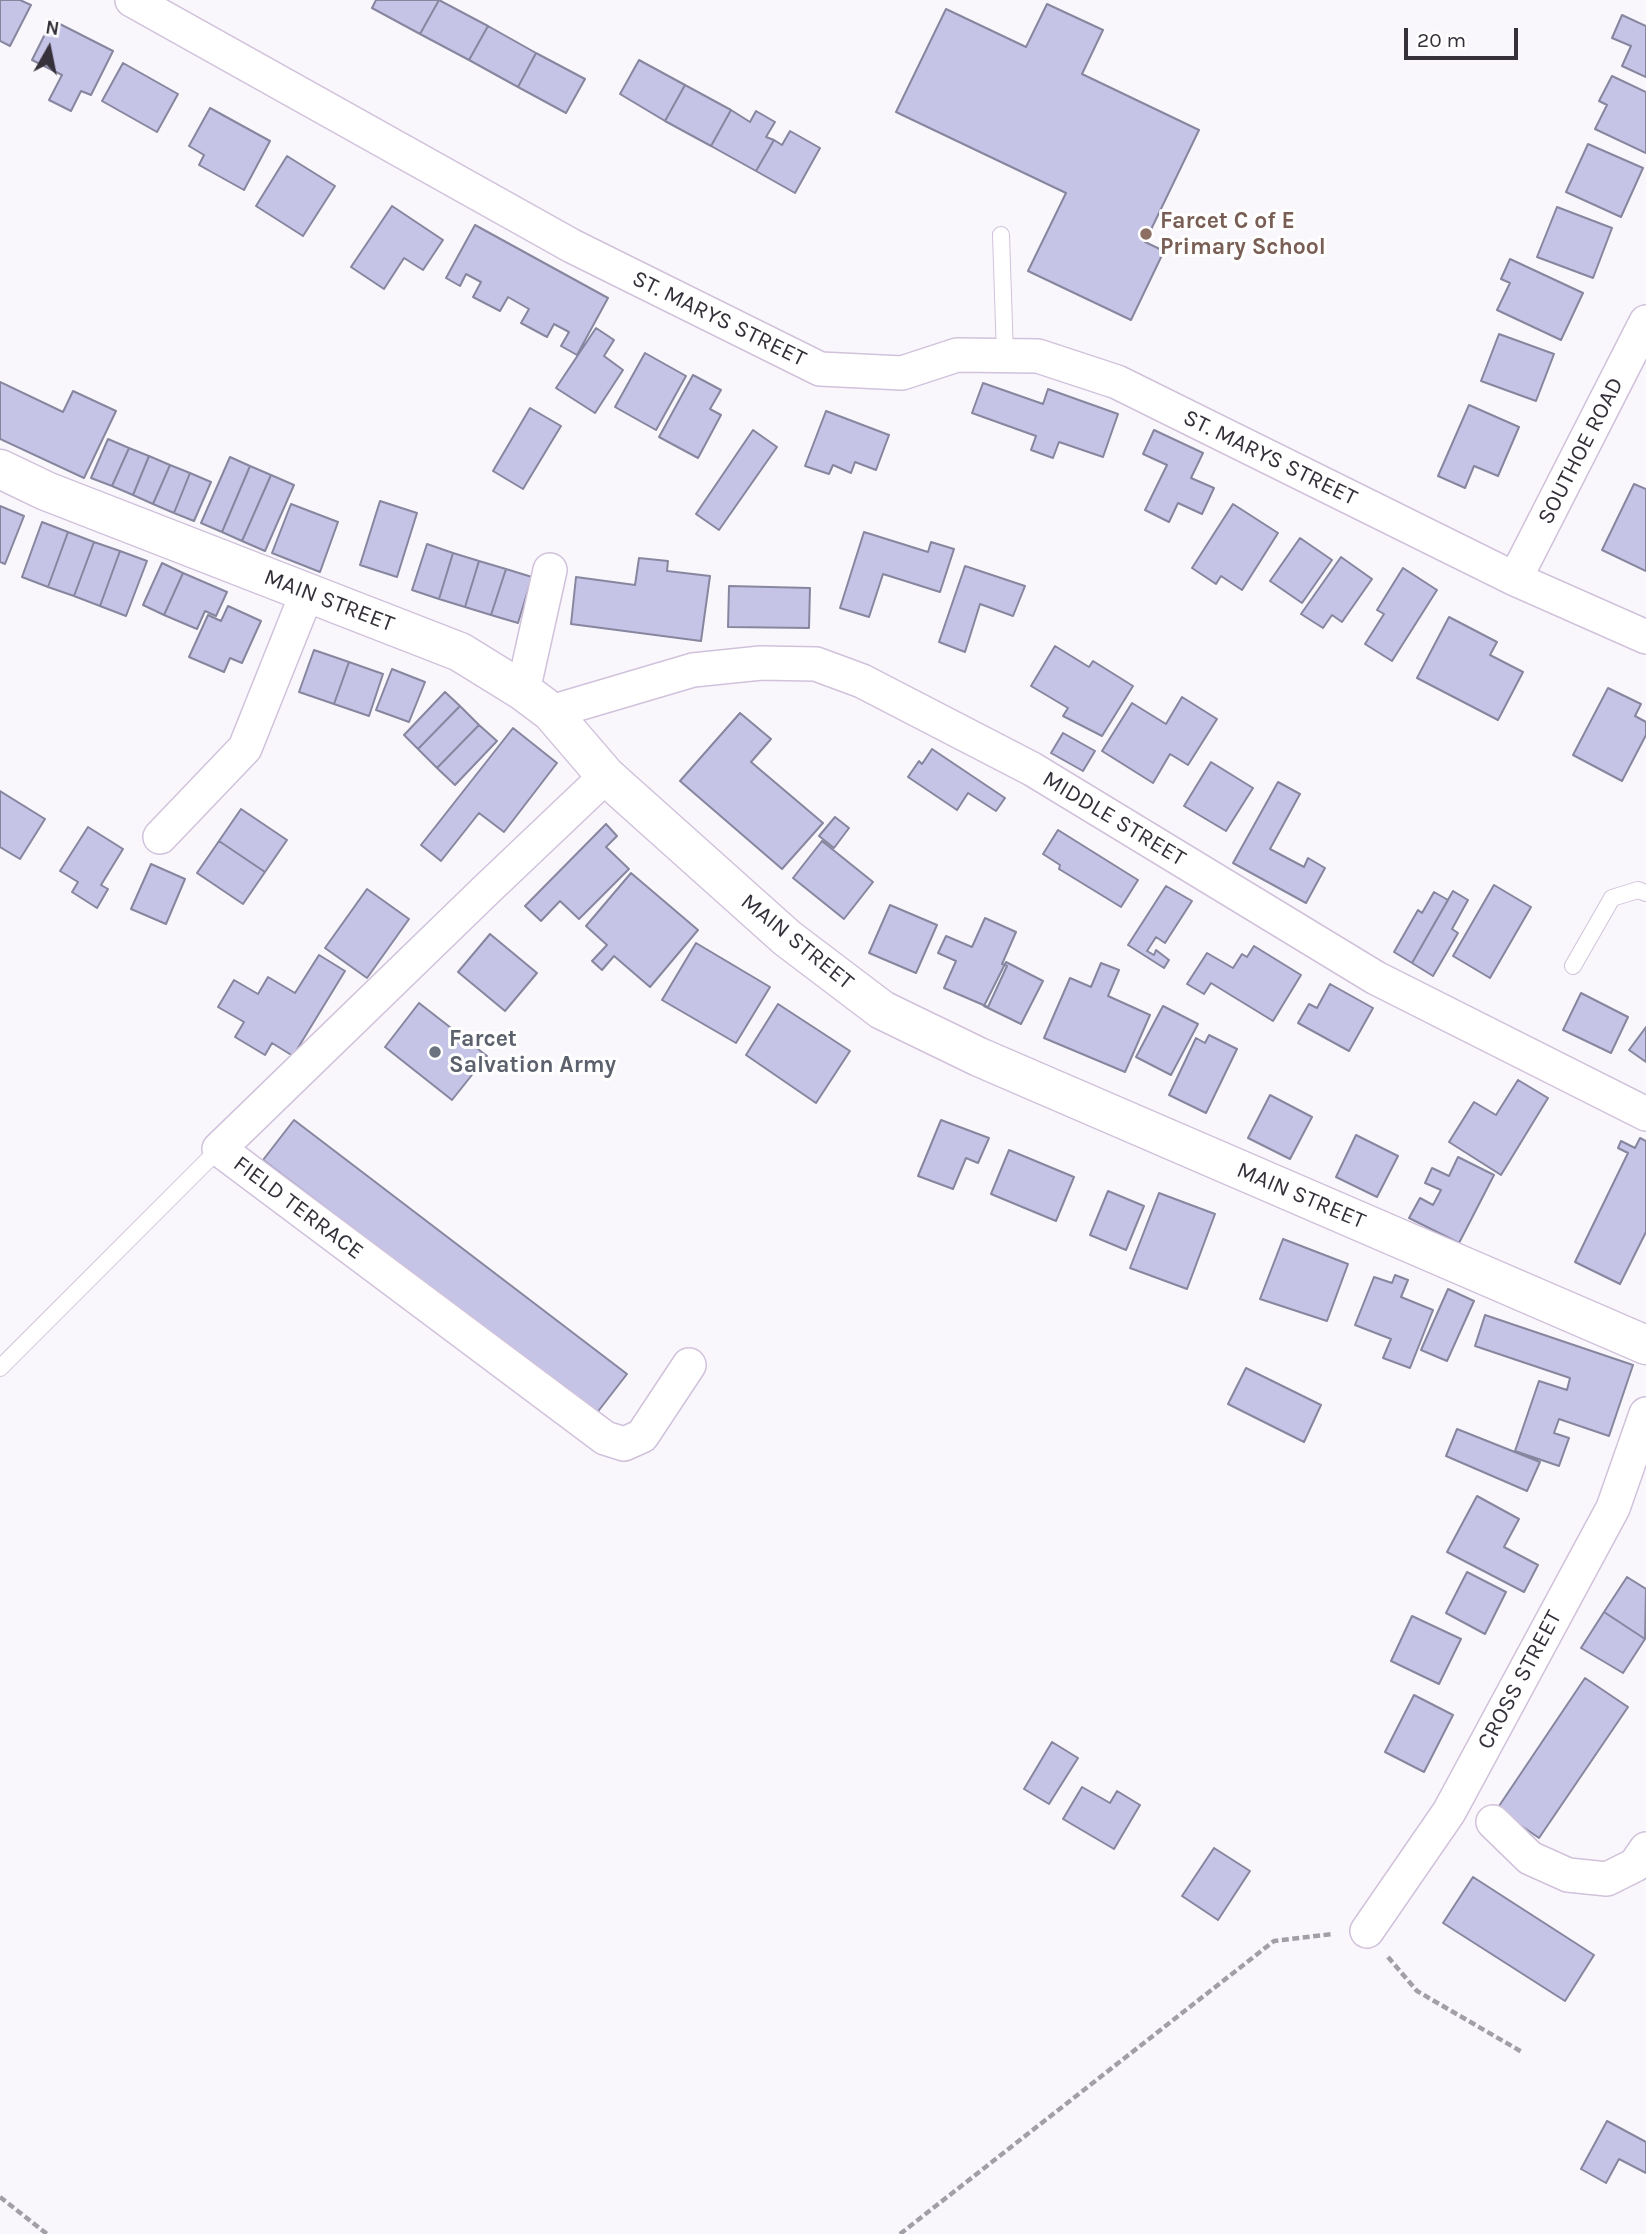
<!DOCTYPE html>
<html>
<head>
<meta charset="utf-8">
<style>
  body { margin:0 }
  #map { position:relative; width:1646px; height:2234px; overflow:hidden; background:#faf7fc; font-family:Karla,sans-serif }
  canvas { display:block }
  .north { position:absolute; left:14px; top:14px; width:70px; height:70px; -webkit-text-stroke:5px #fff; paint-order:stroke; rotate:9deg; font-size:19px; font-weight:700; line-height:28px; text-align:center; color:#35303a }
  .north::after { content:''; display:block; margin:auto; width:24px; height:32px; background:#35303a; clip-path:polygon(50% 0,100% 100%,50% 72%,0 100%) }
  .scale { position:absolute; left:1404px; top:28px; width:114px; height:32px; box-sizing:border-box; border:4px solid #35303a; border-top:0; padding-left:9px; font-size:21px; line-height:24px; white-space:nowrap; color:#35303a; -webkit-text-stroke:5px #fff; paint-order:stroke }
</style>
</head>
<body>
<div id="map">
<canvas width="1646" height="2234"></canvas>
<div class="north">N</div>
<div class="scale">20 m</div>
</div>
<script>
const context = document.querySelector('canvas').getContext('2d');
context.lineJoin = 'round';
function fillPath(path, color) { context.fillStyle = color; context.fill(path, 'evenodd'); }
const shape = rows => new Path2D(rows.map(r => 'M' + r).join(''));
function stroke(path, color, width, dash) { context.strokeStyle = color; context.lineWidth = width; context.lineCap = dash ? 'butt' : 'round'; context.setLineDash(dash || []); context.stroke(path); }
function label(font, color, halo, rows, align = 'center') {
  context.font = font + ' Karla,sans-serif'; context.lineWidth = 6; context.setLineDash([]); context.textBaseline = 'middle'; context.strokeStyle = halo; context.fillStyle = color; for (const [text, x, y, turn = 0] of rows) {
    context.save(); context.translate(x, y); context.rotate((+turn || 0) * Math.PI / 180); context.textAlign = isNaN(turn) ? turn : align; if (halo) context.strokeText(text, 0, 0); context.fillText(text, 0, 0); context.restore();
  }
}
const building = shape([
  [0,0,20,0,31,5,10,46,0,41,0,0],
  [376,0,439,0,420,34,372,8,376,0],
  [439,0,488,26,469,60,420,34,439,0],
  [1047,4,1103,30,1082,74,1199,130,1145,242,1164,251,1131,320,1028,271,1066,193,896,112,946,9,1026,47,1047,4],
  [1622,15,1646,26,1646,77,1622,66,1631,46,1612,38,1622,15],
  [52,20,113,51,91,95,81,91,71,111,49,100,62,75,32,60,52,20],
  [488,26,536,53,518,87,469,60,488,26],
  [536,53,585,79,566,113,518,87,536,53],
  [639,60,685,85,665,121,620,94,639,60],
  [123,63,178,94,157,132,102,101,123,63],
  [1612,76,1646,92,1646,153,1595,129,1607,105,1599,101,1612,76],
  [685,85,731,110,711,146,665,121,685,85],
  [210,108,270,141,244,190,199,165,204,155,189,146,210,108],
  [731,110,750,122,756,111,775,122,766,137,774,140,756,171,711,146,731,110],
  [790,131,820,148,795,193,756,171,774,140,782,145,790,131],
  [1588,144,1643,168,1621,217,1566,192,1588,144],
  [287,156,335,186,303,236,256,206,287,156],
  [392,206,443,240,423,270,404,258,384,289,351,267,392,206],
  [1557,207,1612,228,1593,278,1537,257,1557,207],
  [475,225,608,298,577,355,561,346,569,332,554,324,547,337,521,323,529,309,508,297,500,311,473,297,481,282,466,274,460,286,446,278,475,225],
  [1510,259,1583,293,1561,340,1497,310,1510,283,1501,279,1510,259],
  [596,328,614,340,604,356,623,370,595,413,556,388,596,328],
  [1499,334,1554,354,1536,401,1481,381,1499,334],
  [645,353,686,376,656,430,615,407,645,353],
  [693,375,721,390,710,409,721,415,698,458,659,437,693,375],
  [0,382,63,412,73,391,116,411,84,478,0,439,0,382],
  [983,383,1043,404,1048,389,1118,414,1103,457,1059,442,1053,458,1031,450,1036,436,972,413,983,383],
  [1469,405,1519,427,1498,476,1474,466,1465,488,1438,476,1469,405],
  [530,408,561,426,523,489,493,471,530,408],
  [826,411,889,435,876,470,855,462,851,473,833,465,829,474,805,466,826,411],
  [753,430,777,447,719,530,696,514,753,430],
  [1154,430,1203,453,1191,478,1214,488,1202,514,1178,503,1169,522,1145,510,1167,465,1143,454,1154,430],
  [108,439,129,448,112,486,91,478,108,439],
  [129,448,149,456,133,495,112,486,129,448],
  [149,456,170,465,153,504,133,495,149,456],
  [230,457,250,466,222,532,201,523,230,457],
  [170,465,190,473,174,513,153,504,170,465],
  [250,466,271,475,242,541,222,532,250,466],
  [190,473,211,482,194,521,174,513,190,473],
  [271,475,294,485,265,551,242,541,271,475],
  [1634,484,1646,489,1646,571,1602,550,1634,484],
  [380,501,417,513,397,577,360,565,380,501],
  [291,504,338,522,320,572,272,553,291,504],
  [1233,504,1278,533,1242,590,1221,576,1216,584,1192,568,1233,504],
  [0,506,24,516,5,564,0,562,0,506],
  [42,522,68,532,48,587,22,577,42,522],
  [68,532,94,542,74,596,48,587,68,532],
  [864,532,928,552,931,542,954,549,940,592,883,574,869,617,840,608,864,532],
  [1300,538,1332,560,1302,603,1270,581,1300,538],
  [94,542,120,551,100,606,74,596,94,542],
  [427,544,453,553,439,599,412,590,427,544],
  [120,551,147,561,126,616,100,606,120,551],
  [453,553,479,561,465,607,439,599,453,553],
  [1341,557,1372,579,1342,622,1332,615,1323,628,1301,614,1341,557],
  [639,558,668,561,667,571,710,576,701,641,571,624,576,577,635,585,639,558],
  [479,561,506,569,491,615,465,607,479,561],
  [162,563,183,573,164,615,143,605,162,563],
  [965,566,1025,586,1013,616,980,604,965,652,939,642,965,566],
  [1403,568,1437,590,1392,661,1365,644,1384,614,1377,610,1403,568],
  [506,569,532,577,518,623,491,615,506,569],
  [183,573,227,592,216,616,205,611,197,629,164,615,183,573],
  [729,586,810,588,809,628,728,627,729,586],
  [228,606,261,621,242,663,230,658,224,672,189,657,208,615,221,621,228,606],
  [1449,617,1497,642,1490,655,1523,672,1498,720,1417,678,1449,617],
  [1055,646,1089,667,1093,661,1133,686,1102,736,1063,716,1068,708,1031,686,1055,646],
  [314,650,349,662,334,704,299,692,314,650],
  [349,662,383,674,369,716,334,704,349,662],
  [392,669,425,682,409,722,376,710,392,669],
  [1608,688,1641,704,1635,716,1646,722,1646,735,1622,781,1573,755,1608,688],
  [445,692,460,706,418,749,404,735,445,692],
  [1182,697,1217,719,1188,765,1170,754,1153,783,1102,751,1132,703,1166,724,1182,697],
  [460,706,479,725,437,768,418,749,460,706],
  [740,713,771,739,751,762,823,823,782,869,680,781,740,713],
  [479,725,497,741,455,785,437,768,479,725],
  [513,728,557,763,504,832,479,813,441,861,421,845,513,728],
  [1063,733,1095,751,1083,771,1051,753,1063,733],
  [932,749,1005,798,996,811,968,793,957,810,908,777,919,761,922,764,932,749],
  [1211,762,1253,788,1226,831,1184,806,1211,762],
  [1278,782,1300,794,1270,849,1304,867,1308,858,1325,868,1306,903,1233,863,1278,782],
  [0,791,45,819,20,859,0,847,0,791],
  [241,809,287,840,265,872,219,841,241,809],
  [835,817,849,828,834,848,819,836,835,817],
  [606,824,617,836,606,847,629,869,579,919,560,901,541,921,525,906,606,824],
  [88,827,123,849,101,885,108,889,97,908,72,892,78,882,60,871,88,827],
  [1058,830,1138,880,1121,907,1059,869,1060,865,1043,854,1058,830],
  [219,841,265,872,243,904,197,873,219,841],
  [822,841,873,882,844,919,793,878,822,841],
  [151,864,185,879,166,924,131,909,151,864],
  [631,873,698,930,650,987,614,956,602,970,592,961,607,945,586,926,631,873],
  [1494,885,1531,907,1490,978,1453,956,1494,885],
  [1166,886,1192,901,1165,943,1156,937,1147,951,1154,955,1156,950,1169,960,1164,968,1128,945,1166,886],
  [367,889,409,919,367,978,325,948,367,889],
  [1453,891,1468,900,1452,929,1458,933,1433,976,1412,963,1453,891],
  [1434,892,1448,900,1412,963,1394,952,1418,910,1422,913,1434,892],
  [890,905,937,925,916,973,869,953,890,905],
  [985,918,1016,932,1002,964,1007,966,988,1007,944,988,956,961,938,953,946,936,972,947,985,918],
  [490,934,537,973,505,1011,458,972,490,934],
  [696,943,770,987,736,1043,662,1000,696,943],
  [1254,946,1301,975,1273,1021,1211,983,1204,994,1187,984,1207,953,1233,968,1242,954,1247,957,1254,946],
  [319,955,345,971,293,1056,272,1043,265,1055,235,1037,244,1022,218,1007,234,980,258,994,268,977,295,993,319,955],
  [1006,962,1043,981,1021,1024,984,1006,1006,962],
  [1101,963,1119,970,1108,996,1150,1015,1125,1072,1044,1038,1070,978,1091,987,1101,963],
  [1330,984,1373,1008,1349,1051,1298,1023,1309,1004,1317,1008,1330,984],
  [1581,993,1628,1017,1611,1053,1563,1030,1581,993],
  [419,1003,487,1056,452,1100,385,1047,419,1003],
  [778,1004,850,1051,816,1103,746,1055,778,1004],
  [1163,1006,1198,1024,1171,1075,1136,1057,1163,1006],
  [1646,1027,1646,1062,1629,1050,1646,1027],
  [1209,1035,1237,1049,1206,1113,1169,1095,1196,1038,1205,1043,1209,1035],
  [1518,1080,1548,1098,1501,1175,1449,1142,1474,1102,1496,1115,1518,1080],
  [1270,1095,1312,1117,1290,1159,1248,1138,1270,1095],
  [294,1120,627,1374,596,1414,263,1160,294,1120],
  [941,1120,989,1138,978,1163,966,1158,953,1189,918,1176,941,1120],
  [1356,1135,1398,1156,1377,1197,1336,1177,1356,1135],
  [1640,1138,1646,1141,1646,1232,1620,1284,1575,1262,1628,1153,1618,1148,1621,1141,1635,1148,1640,1138],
  [1009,1150,1074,1177,1056,1221,991,1194,1009,1150],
  [1458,1157,1494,1175,1459,1243,1409,1218,1420,1198,1433,1205,1441,1190,1425,1183,1432,1168,1449,1176,1458,1157],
  [1108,1191,1144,1206,1126,1250,1090,1235,1108,1191],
  [1159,1193,1215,1214,1187,1289,1130,1268,1159,1193],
  [1283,1239,1348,1264,1327,1321,1260,1299,1283,1239],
  [1395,1275,1408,1280,1401,1297,1433,1310,1410,1368,1383,1358,1391,1339,1355,1325,1374,1277,1392,1283,1395,1275],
  [1448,1289,1474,1301,1447,1361,1421,1350,1448,1289],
  [1485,1315,1633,1365,1609,1436,1559,1419,1554,1433,1569,1438,1559,1466,1515,1451,1539,1381,1567,1390,1570,1378,1475,1346,1485,1315],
  [1246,1368,1321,1405,1304,1442,1228,1404,1246,1368],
  [1457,1429,1540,1462,1527,1491,1446,1456,1457,1429],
  [1477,1496,1519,1519,1504,1547,1538,1565,1524,1592,1447,1552,1477,1496],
  [1467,1572,1506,1592,1485,1634,1446,1613,1467,1572],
  [1627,1577,1646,1589,1645,1639,1604,1612,1627,1577],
  [1604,1612,1645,1639,1623,1673,1581,1648,1604,1612],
  [1412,1616,1461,1639,1439,1684,1391,1661,1412,1616],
  [1585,1678,1628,1707,1539,1838,1497,1809,1585,1678],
  [1414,1695,1453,1715,1424,1772,1385,1752,1414,1695],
  [1052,1742,1078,1758,1049,1804,1024,1789,1052,1742],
  [1082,1787,1110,1803,1117,1791,1140,1805,1114,1849,1063,1819,1082,1787],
  [1214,1848,1250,1871,1218,1920,1182,1896,1214,1848],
  [1473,1877,1594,1955,1565,2001,1443,1923,1473,1877],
  [1607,2121,1646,2142,1646,2173,1619,2159,1606,2183,1581,2169,1607,2121]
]);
const path = shape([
  [1388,1957,1417,1991,1522,2052],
  [0,2197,47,2234],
  [900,2234,1274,1941,1333,1934]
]);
const service = shape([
  [1001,235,1005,356],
  [1573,966,1612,898,1638,890,1646,893],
  [0,1368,219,1149]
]);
const minor = shape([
  [132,0,572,246,820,369,902,373,957,355,1038,356,1117,382,1515,579,1646,637],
  [1515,579,1646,322],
  [523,691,550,570],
  [551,712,693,670,761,663,816,664,862,681,1032,769,1376,978,1646,1114],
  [606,776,486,890,219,1149,605,1438,624,1444,642,1436,689,1365],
  [160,837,245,748,307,593],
  [1493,1822,1530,1858,1568,1875,1607,1879,1635,1865,1646,1849],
  [1367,1931,1449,1812,1613,1508,1646,1414]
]);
const tertiary = shape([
  [0,469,46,491,460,652,523,691,551,712,606,776,787,938,882,1010,979,1057,1646,1345]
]);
const markers = [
  [1146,234,7,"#8d6e63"],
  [435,1052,7,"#6b7280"]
];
const educationNames = [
  ["Farcet C of E",1160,221],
  ["Primary School",1160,247]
];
const streetNames = [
  ["ST. MARYS STREET",719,319,26],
  ["SOUTHOE ROAD",1581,451,-63],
  ["ST. MARYS STREET",1270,458,26],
  ["MAIN STREET",329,601,21],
  ["MIDDLE STREET",1114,819,31],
  ["MAIN STREET",797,942,39],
  ["MAIN STREET",1301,1196,23],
  ["FIELD TERRACE",298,1208,37],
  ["CROSS STREET",1520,1680,-62]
];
const worshipNames = [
  ["Farcet",449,1039],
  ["Salvation Army",449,1065]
];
fillPath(building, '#c5c4e7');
stroke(building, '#87869f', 2);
stroke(service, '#d0c2db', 18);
stroke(minor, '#d0c2db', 36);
stroke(tertiary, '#d0c2db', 41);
stroke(path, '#a39fa7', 4.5, [7, 3.5]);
stroke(service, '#fff', 16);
stroke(minor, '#fff', 33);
stroke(tertiary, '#fff', 38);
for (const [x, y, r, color] of markers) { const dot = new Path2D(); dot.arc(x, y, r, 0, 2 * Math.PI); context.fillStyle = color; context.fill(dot); stroke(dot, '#fff', 2.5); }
label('bold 23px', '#785e54', '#fff', educationNames, 'left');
label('23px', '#35303a', '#fff', streetNames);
label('bold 23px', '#5b616d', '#fff', worshipNames, 'left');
</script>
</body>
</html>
